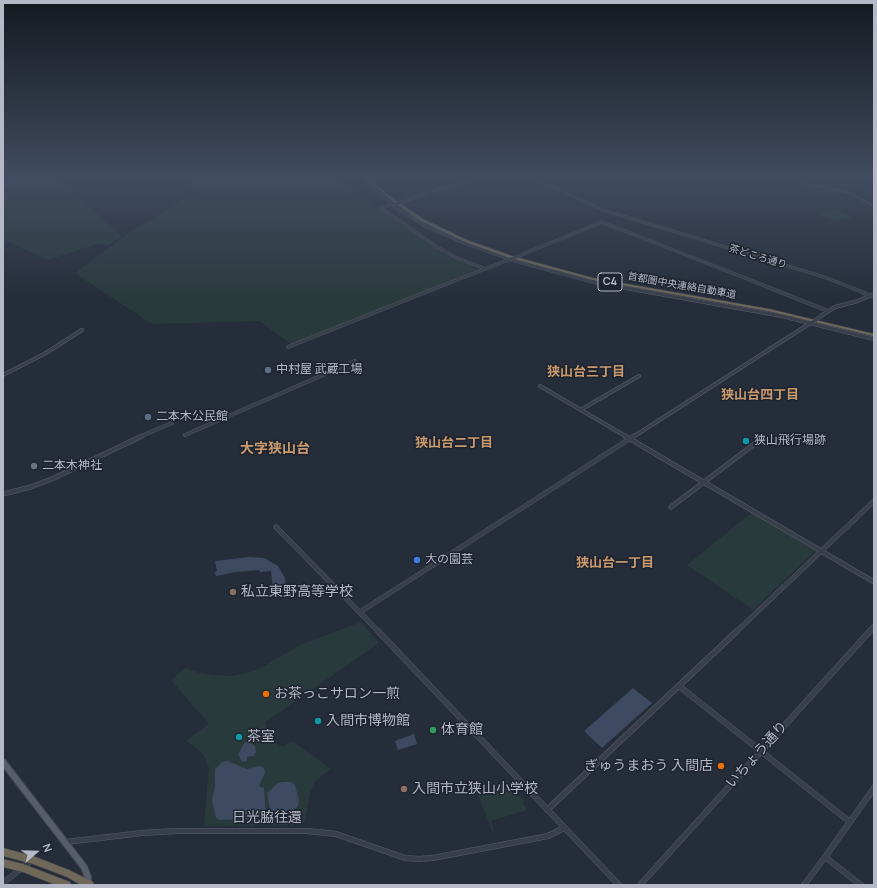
<!DOCTYPE html>
<html>
<head>
<meta charset="utf-8">
<style>
  body { margin:0 }
  #map { position:relative; width:877px; height:888px; overflow:hidden; background:#262d3a; font-family:Manrope,sans-serif }
  canvas { display:block }
  .frame { position:absolute; inset:0; border:4px solid #b5bac6; pointer-events:none }
  .north { position:absolute; left:16px; top:832px; width:40px; height:40px; -webkit-text-stroke:3px #1e242f; paint-order:stroke; rotate:70deg; font-size:11px; font-weight:700; line-height:16px; text-align:center; color:#b5bac6 }
  .north::after { content:''; display:block; margin:auto; width:14px; height:18px; background:#b5bac6; clip-path:polygon(50% 0,100% 100%,50% 72%,0 100%) }
</style>
</head>
<body>
<div id="map">
<canvas width="877" height="888"></canvas>
<div class="frame"></div>
<div class="north">N</div>
</div>
<script>
const context = document.querySelector('canvas').getContext('2d');
context.lineJoin = 'round';
function fillPath(path, color) { context.fillStyle = color; context.fill(path, 'evenodd'); }
const shape = rows => new Path2D(rows.map(r => 'M' + r).join(''));
function stroke(path, color, width, dash) { context.strokeStyle = color; context.lineWidth = width; context.lineCap = dash ? 'butt' : 'round'; context.setLineDash(dash || []); context.stroke(path); }
function label(font, color, halo, rows, align = 'center') {
  context.font = font + ' Manrope,"Noto Sans JP",sans-serif'; context.lineWidth = 3; context.setLineDash([]); context.textBaseline = 'middle'; context.strokeStyle = halo; context.fillStyle = color; for (const [text, x, y, turn = 0] of rows) {
    context.save(); context.translate(x, y); context.rotate((+turn || 0) * Math.PI / 180); context.textAlign = isNaN(turn) ? turn : align; if (halo) context.strokeText(text, 0, 0); context.fillText(text, 0, 0); context.restore();
  }
}
const green = shape([
  [28,177,58,177,122,237,107,246,100,243,48,260,3,239,4,228,3,228,3,185],
  [182,177,334,177,431,245,458,260,478,269,477,271,292,345,260,321,152,324,75,273,126,235,196,192],
  [835,209,837,210,854,218,832,220,817,214],
  [751,513,815,551,753,610,687,565],
  [361,622,379,643,265,722,273,741,282,747,292,741,331,769,315,781,310,793,305,821,302,825,204,826,209,768,205,757,199,750,186,741,209,724,171,680,186,668,199,673,215,675,231,676,251,672,261,668,300,645],
  [513,783,514,790,525,802,523,803,527,810,491,821,494,831,492,831,478,794]
]);
const water = shape([
  [249,557,264,558,278,566,285,578,286,595,274,597,271,571,260,572,259,570,235,572,216,576,215,572,217,571,215,561],
  [633,688,652,703,602,748,584,731],
  [414,734,417,744,398,750,395,741],
  [245,742,250,743,255,746,256,752,254,756,247,757,247,761,242,762,238,754],
  [227,761,247,769,260,766,264,768,265,773,259,786,264,788,266,818,219,820,216,818,212,800,215,786,215,769,222,762],
  [283,782,291,782,295,785,299,801,298,806,291,813,280,818,273,819,271,818,267,793,278,783]
]);
const stream = shape([
  [828,177,871,191]
]);
const river = shape([
  [791,177,795,177,809,183,851,192,874,205,874,207,849,194,807,185,791,177]
]);
const minorFar3 = shape([
  [361,177,392,205,425,226,467,244,515,261,596,283,632,289],
  [531,177,603,210,824,277,855,289],
  [403,202,438,189,487,177],
  [392,205,381,208,437,247,457,258,486,269],
  [521,255,602,222,773,289],
  [434,289,508,260]
]);
const minorFar2 = shape([
  [626,288,782,316,874,339],
  [770,288,828,311],
  [852,288,874,297],
  [821,316,835,307,858,301,874,294],
  [288,347,436,288],
  [3,375,46,353,82,330],
  [540,386,627,437],
  [582,409,639,376],
  [185,435,355,361],
  [139,437,172,423],
  [633,437,812,322]
]);
const minorFar1 = shape([
  [625,436,874,582],
  [3,494,31,487,54,478,142,436],
  [671,507,761,439],
  [276,527,379,632],
  [360,612,634,436],
  [736,632,874,501],
  [869,632,874,626]
]);
const minor = shape([
  [378,631,619,885],
  [679,686,850,822,825,857,861,885],
  [547,810,737,631],
  [850,822,874,788],
  [66,842,142,833,176,831,307,831,336,834,405,858,419,859,433,858,548,836,564,828],
  [3,883,32,860],
  [640,885,870,631],
  [804,885,825,857]
]);
const majorFar1 = shape([
  [871,177,874,178],
  [3,184,26,177]
]);
const major = shape([
  [3,762,84,867,88,877,88,885]
]);
const highway = shape([
  [365,177,367,177,395,200,423,219,467,240,512,256,593,278,769,309,874,334,874,336,769,311,593,280,510,258,465,242,421,221,393,202,365,177],
  [3,848,33,856,69,870,93,882,94,885,81,885,67,877,33,864,3,856,3,848],
  [3,859,23,864,70,882,71,885,56,885,23,872,3,867,3,859]
]);
const minorBridgeFar1 = shape([
  [394,204,403,202],
  [508,260,521,255],
  [598,282,609,277]
]);
const minorBridge = shape([
  [813,322,821,316]
]);
const markers = [
  [268,370,4,"#5c6f8a"],
  [148,417,4,"#5c6f8a"],
  [746,441,4,"#0f9aa8"],
  [34,466,4,"#6b7280"],
  [417,560,4,"#3f7fe0"],
  [233,592,4,"#8d6e63"],
  [266,694,4,"#e8710a"],
  [318,721,4,"#0f9aa8"],
  [433,730,4,"#2e9e5b"],
  [239,737,4,"#0f9aa8"],
  [721,766,4,"#e8710a"],
  [404,789,4,"#8d6e63"]
];
const farStreetnames = [
  ["茶どころ通り",758,257,17],
  ["首都圏中央連絡自動車道",682,286,10]
];
const shields = [
  [610,282,24]
];
const shieldNames = [
  ["C4",610,282]
];
const poiNames = [
  ["中村屋 武蔵工場",276,370],
  ["二本木公民館",156,417],
  ["狭山飛行場跡",754,441],
  ["二本木神社",42,466],
  ["大の園芸",425,560]
];
const neighbourhoodNames = [
  ["狭山台三丁目",586,372],
  ["狭山台四丁目",760,395],
  ["狭山台二丁目",454,443],
  ["狭山台一丁目",615,563]
];
const quarterNames = [
  ["大字狭山台",275,449]
];
const nearPoinames = [
  ["私立東野高等学校",241,592],
  ["お茶っこサロン一煎",274,694],
  ["入間市博物館",326,721],
  ["体育館",441,730],
  ["茶室",247,737],
  ["ぎゅうまおう 入間店",713,766,"right"],
  ["入間市立狭山小学校",412,789]
];
const nearStreetnames = [
  ["いちょう通り",757,755,-48],
  ["日光脇往還",267,818]
];
fillPath(green, '#293a3c');
fillPath(water, '#3d4a61');
stroke(stream, '#3d4a61', 1);
fillPath(river, '#3d4a61');
stroke(minorFar3, '#575d68', 3);
stroke(minorFar2, '#575d68', 4);
stroke(minorFar1, '#575d68', 5);
stroke(minor, '#575d68', 6);
stroke(majorFar1, '#424853', 3.5);
stroke(major, '#424853', 8);
stroke(highway, '#444a55', 1);
stroke(minorFar3, '#393f4a', 2.5);
stroke(minorFar2, '#393f4a', 3);
stroke(minorFar1, '#393f4a', 4);
stroke(minor, '#393f4a', 5);
stroke(majorFar1, '#575e6a', 3);
stroke(major, '#575e6a', 6);
fillPath(highway, '#6f6757');
stroke(minorBridgeFar1, '#575d68', 3, []);
stroke(minorBridge, '#575d68', 4, []);
stroke(minorBridgeFar1, '#393f4a', 2.5);
stroke(minorBridge, '#393f4a', 3);
const sky = context.createLinearGradient(0, 0, 0, 301);
sky.addColorStop(0, '#151920');
sky.addColorStop(0.59, '#414c60');
sky.addColorStop(1, '#414c6000');
context.fillStyle = sky;
context.fillRect(0, 0, 877, 301);
for (const [x, y, r, color] of markers) { const dot = new Path2D(); dot.arc(x, y, r, 0, 2 * Math.PI); context.fillStyle = color; context.fill(dot); stroke(dot, '#1e242f', 1.5); }
label('10px', '#b5bac6', '#1e242f', farStreetnames);
for (const [x, y, w] of shields) { const box = new Path2D(); box.roundRect(x - w / 2, y - 9, w, 18, 3); context.fillStyle = '#1e242f'; context.fill(box); stroke(box, '#b5bac6', 1); }
label('bold 11px', '#b5bac6', null, shieldNames);
label('12px', '#b5bac6', '#1e242f', poiNames, 'left');
label('bold 13px', '#c89a6d', '#1e242f', neighbourhoodNames);
label('bold 14px', '#c89a6d', '#1e242f', quarterNames);
label('14px', '#b5bac6', '#1e242f', nearPoinames, 'left');
label('14px', '#b5bac6', '#1e242f', nearStreetnames);
</script>
</body>
</html>
